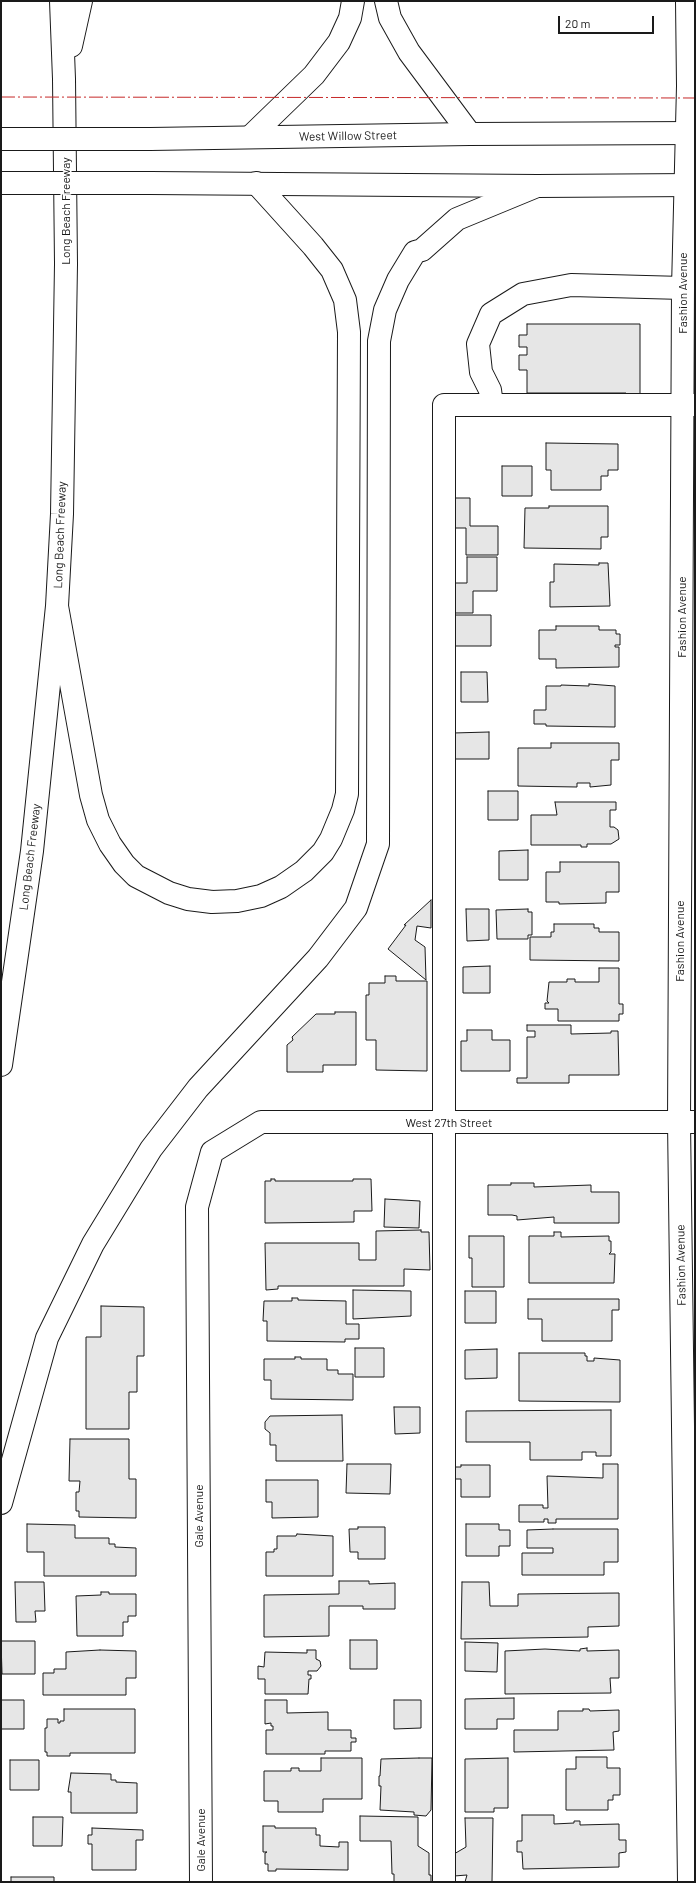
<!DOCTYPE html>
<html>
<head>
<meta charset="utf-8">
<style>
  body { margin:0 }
  #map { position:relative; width:696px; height:1883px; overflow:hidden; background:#fff; font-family:Barlow,sans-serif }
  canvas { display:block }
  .frame { position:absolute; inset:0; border:2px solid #1a1a1a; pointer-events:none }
  .scale { position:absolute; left:558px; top:16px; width:96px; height:18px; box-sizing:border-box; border:2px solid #1a1a1a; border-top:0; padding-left:5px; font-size:12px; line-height:14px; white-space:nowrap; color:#1a1a1a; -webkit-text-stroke:3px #fff; paint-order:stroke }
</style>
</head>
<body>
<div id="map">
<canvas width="696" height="1883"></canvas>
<div class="frame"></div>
<div class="scale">20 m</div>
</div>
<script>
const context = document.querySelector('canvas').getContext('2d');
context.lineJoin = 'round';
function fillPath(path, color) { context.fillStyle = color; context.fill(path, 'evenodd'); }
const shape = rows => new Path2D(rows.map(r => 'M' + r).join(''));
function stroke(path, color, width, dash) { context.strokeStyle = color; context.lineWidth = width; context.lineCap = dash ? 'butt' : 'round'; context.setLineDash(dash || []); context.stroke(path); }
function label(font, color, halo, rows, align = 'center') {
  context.font = font + ' Barlow,sans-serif'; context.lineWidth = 3; context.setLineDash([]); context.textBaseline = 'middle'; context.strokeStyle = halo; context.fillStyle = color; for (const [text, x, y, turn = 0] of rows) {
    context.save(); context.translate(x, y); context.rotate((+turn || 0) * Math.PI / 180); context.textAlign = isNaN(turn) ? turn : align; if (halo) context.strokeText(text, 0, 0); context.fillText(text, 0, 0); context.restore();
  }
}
const building = shape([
  [527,324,640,324,640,395,626,395,626,393,527,393,527,370,519,370,519,355,527,355,527,347,519,347,519,335,527,335,527,324],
  [546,443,618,444,618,470,608,470,608,476,601,476,601,490,551,490,551,470,546,470,546,443],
  [502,466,532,466,532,496,502,496,502,466],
  [453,498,470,498,470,526,498,526,498,555,466,555,466,528,453,528,453,498],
  [549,506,608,506,608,537,601,537,601,549,524,548,525,508,549,508,549,506],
  [467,557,497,557,497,591,473,591,473,613,453,613,453,583,467,583,467,557],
  [599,563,608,563,610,606,550,607,550,582,554,582,554,564,599,565,599,563],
  [453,615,491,615,491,646,453,646,453,615],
  [556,626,599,626,599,630,616,630,616,634,620,634,620,645,615,645,615,647,619,647,619,667,556,668,556,659,539,659,539,630,556,630,556,626],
  [461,672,487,672,488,702,461,702,461,672],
  [589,684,615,686,615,727,546,726,546,724,534,724,534,710,546,710,546,686,561,686,561,685,589,686,589,684],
  [489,732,489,759,453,759,453,733,489,732],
  [551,743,619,743,619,760,611,760,611,785,590,787,590,783,577,783,577,787,518,786,518,748,551,748,551,743],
  [488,791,518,791,518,820,488,820,488,791],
  [555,802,616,802,616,810,610,810,610,827,614,827,618,830,619,839,611,844,587,844,587,847,581,847,581,845,531,845,531,815,557,815,555,802],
  [528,850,528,880,499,880,499,851,528,850],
  [560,862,619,862,619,892,606,892,606,903,559,904,559,902,546,902,546,872,560,872,560,862],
  [431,900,431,928,417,926,415,940,425,947,426,980,388,949,406,925,404,925,431,900],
  [466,909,489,909,489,940,467,941,466,909],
  [528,909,528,912,532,912,532,935,528,935,528,939,497,939,496,910,528,909],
  [554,924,594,924,594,928,599,928,599,932,619,932,619,961,530,960,530,937,551,937,551,932,554,932,554,924],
  [490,966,490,993,463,993,463,967,490,966],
  [599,968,619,968,619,1004,623,1004,623,1014,619,1014,619,1021,558,1021,558,1009,545,1009,545,1003,549,1003,547,1001,549,982,567,982,567,979,575,979,575,982,599,982,599,968],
  [385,976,396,976,396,981,427,981,427,1071,376,1070,376,1040,366,1040,366,995,369,995,369,983,385,983,385,976],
  [335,1012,356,1012,356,1065,323,1065,323,1072,287,1072,287,1045,293,1040,292,1037,316,1014,335,1014,335,1012],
  [527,1025,571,1025,571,1034,611,1033,611,1031,618,1031,619,1075,569,1075,569,1083,517,1083,517,1078,527,1078,527,1037,535,1037,535,1031,527,1031,527,1025],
  [467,1030,492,1030,492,1040,510,1040,510,1071,461,1071,461,1041,467,1041,467,1030],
  [271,1179,275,1179,275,1181,353,1181,353,1179,371,1179,372,1211,354,1211,354,1222,265,1223,265,1181,271,1181,271,1179],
  [511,1183,534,1183,534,1187,591,1185,591,1192,619,1192,619,1223,554,1223,554,1217,517,1220,517,1216,512,1215,488,1215,488,1185,511,1185,511,1183],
  [385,1199,420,1201,419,1228,384,1227,385,1199],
  [421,1230,421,1232,429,1232,430,1270,404,1269,404,1286,278,1286,278,1289,266,1290,265,1243,359,1243,359,1260,376,1260,376,1231,421,1230],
  [554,1232,561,1232,561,1237,609,1236,609,1241,611,1241,611,1252,609,1254,615,1254,614,1283,529,1283,529,1236,554,1236,554,1232],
  [469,1236,504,1236,504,1287,472,1287,472,1258,469,1258,469,1236],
  [353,1290,411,1291,411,1316,353,1319,353,1290],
  [465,1291,496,1291,496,1323,465,1323,465,1291],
  [292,1298,298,1298,298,1300,346,1301,346,1324,359,1324,359,1339,345,1339,345,1342,267,1341,267,1321,263,1321,264,1301,292,1301,292,1298],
  [528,1299,619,1299,619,1310,612,1310,612,1341,542,1341,542,1319,528,1319,528,1299],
  [101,1306,144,1307,144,1356,137,1356,137,1392,129,1392,129,1429,86,1429,86,1337,101,1337,101,1306],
  [355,1348,384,1348,384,1377,355,1377,355,1348],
  [497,1349,497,1378,465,1379,465,1350,497,1349],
  [519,1353,585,1353,585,1356,587,1356,587,1361,594,1361,594,1358,620,1360,620,1402,519,1401,519,1353],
  [295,1357,301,1357,301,1359,327,1359,327,1370,338,1370,338,1374,353,1374,353,1400,271,1399,271,1380,264,1380,264,1359,295,1359,295,1357],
  [394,1407,420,1407,420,1433,395,1434,394,1407],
  [611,1410,611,1456,596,1456,596,1452,582,1452,582,1460,530,1460,530,1442,466,1442,466,1411,611,1410],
  [342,1415,343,1461,276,1461,276,1445,270,1445,270,1433,265,1429,265,1422,270,1416,342,1415],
  [70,1439,129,1439,129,1479,136,1479,136,1518,79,1517,79,1511,76,1511,76,1492,79,1492,80,1481,69,1481,70,1439],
  [347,1464,391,1464,390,1494,346,1493,347,1464],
  [603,1464,618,1464,618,1519,556,1519,556,1523,548,1523,548,1519,544,1519,544,1522,519,1522,519,1505,543,1505,543,1508,548,1508,547,1476,603,1478,603,1464],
  [461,1465,490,1465,490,1497,461,1497,461,1479,454,1479,454,1467,461,1467,461,1465],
  [266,1480,318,1480,318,1517,272,1518,272,1502,266,1502,266,1480],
  [27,1524,75,1525,75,1538,109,1538,109,1544,115,1544,115,1547,136,1548,136,1576,44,1576,44,1552,27,1552,27,1524],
  [466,1524,499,1524,499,1530,510,1530,510,1546,499,1546,499,1556,466,1556,466,1524],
  [358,1527,385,1527,385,1559,358,1559,358,1552,350,1552,349,1529,358,1529,358,1527],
  [553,1529,618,1529,618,1562,604,1562,604,1575,522,1575,522,1553,553,1553,553,1548,527,1548,527,1530,553,1529],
  [297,1534,333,1536,333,1576,266,1576,266,1552,274,1552,274,1549,277,1549,277,1536,296,1536,297,1534],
  [339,1581,369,1581,369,1584,395,1583,395,1609,363,1609,363,1606,329,1606,329,1636,264,1637,264,1595,339,1594,339,1581],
  [15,1582,44,1582,45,1611,35,1611,36,1622,16,1622,15,1582],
  [462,1582,489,1582,490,1606,518,1606,518,1594,619,1593,619,1626,588,1627,588,1637,461,1639,462,1582],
  [101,1592,109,1592,109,1594,136,1594,136,1616,128,1616,128,1622,123,1622,123,1636,77,1636,76,1596,101,1595,101,1592],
  [350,1640,377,1640,377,1669,350,1669,350,1640],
  [1,1641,35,1641,35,1674,2,1674,1,1641],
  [465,1642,498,1643,497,1672,465,1671,465,1642],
  [587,1648,587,1651,619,1650,619,1678,610,1678,611,1693,505,1694,505,1651,545,1649,580,1651,580,1649,587,1648],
  [100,1650,136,1651,136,1678,126,1678,126,1695,43,1695,43,1673,54,1673,54,1669,66,1669,66,1652,100,1650],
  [307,1650,316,1650,316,1659,320,1661,321,1666,317,1671,308,1671,308,1675,311,1675,311,1679,309,1679,308,1694,265,1694,265,1679,258,1679,258,1666,264,1667,265,1652,307,1653,307,1650],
  [514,1698,514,1719,497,1719,497,1729,465,1729,465,1699,514,1698],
  [1,1700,24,1700,24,1729,1,1729,1,1700],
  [265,1700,287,1700,287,1713,328,1712,328,1730,351,1730,351,1738,356,1738,356,1742,351,1742,351,1751,325,1751,325,1754,266,1754,266,1730,273,1730,273,1726,271,1726,271,1723,265,1724,265,1700],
  [394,1700,421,1700,421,1728,394,1729,394,1700],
  [64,1709,135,1709,135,1753,70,1753,70,1756,47,1756,47,1752,45,1752,45,1728,47,1728,47,1719,58,1719,58,1723,60,1723,60,1721,64,1721,64,1709],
  [583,1709,589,1709,590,1711,619,1710,619,1731,613,1732,614,1750,514,1752,514,1730,558,1730,558,1711,583,1711,583,1709],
  [576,1757,607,1757,607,1768,620,1768,620,1795,613,1795,613,1800,608,1800,608,1810,566,1810,566,1769,576,1769,576,1757],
  [321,1758,362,1758,362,1799,323,1799,323,1812,278,1812,278,1801,264,1801,264,1771,291,1771,291,1768,299,1768,299,1771,321,1771,321,1758],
  [419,1758,432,1758,431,1810,426,1816,414,1815,414,1812,380,1810,381,1786,379,1786,379,1776,380,1776,381,1759,419,1758],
  [508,1758,508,1808,494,1808,494,1812,465,1812,465,1759,508,1758],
  [10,1760,39,1760,39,1790,10,1790,10,1760],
  [71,1773,111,1774,111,1780,116,1780,116,1782,137,1783,137,1813,71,1813,71,1792,68,1792,71,1773],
  [522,1815,554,1815,554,1824,574,1823,574,1821,580,1821,580,1825,619,1824,619,1840,626,1840,626,1852,619,1853,619,1867,523,1869,522,1852,517,1852,517,1841,522,1841,522,1815],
  [360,1816,418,1817,418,1846,429,1853,429,1875,431,1875,431,1882,394,1882,394,1874,392,1874,391,1841,360,1841,360,1816],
  [33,1817,63,1817,62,1846,33,1846,33,1817],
  [465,1818,493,1818,492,1882,465,1882,467,1875,454,1876,454,1854,466,1847,465,1818],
  [263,1826,275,1826,275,1828,316,1828,316,1835,320,1835,320,1846,339,1847,339,1842,348,1842,348,1870,276,1869,276,1871,268,1871,268,1864,265,1864,265,1853,267,1852,263,1852,263,1826],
  [92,1828,143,1830,143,1840,136,1840,136,1870,92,1870,92,1844,88,1844,88,1835,92,1835,92,1828],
  [11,1877,54,1877,54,1882,11,1882,11,1877]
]);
const minor = shape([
  [687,1,688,86,683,288,679,1122,689,1882],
  [492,405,490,390,481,372,478,344,491,314,523,294,571,285,683,288],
  [201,1882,197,1207,212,1152,261,1122,695,1122],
  [444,1882,444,405,695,405]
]);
const major = shape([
  [150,139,470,134,695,133],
  [150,183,537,186,695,185]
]);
const highway = shape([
  [386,1,390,18,409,52,470,134],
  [71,46,81,1],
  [250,137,314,75,339,42,350,18,353,1],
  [57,606,91,795,98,820,110,844,124,864,136,876,169,893,188,899,212,902,237,901,261,896,281,887,304,871,323,852,331,839,343,810,347,794,349,332,345,300,332,270,313,246,256,183],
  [1,1065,32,851,57,606,62,514,66,264,64,79,61,1],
  [1,1503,47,1338,93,1244,151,1149,198,1088,318,958,356,908,378,844,379,341,385,310,398,280,415,252,422,250,457,219,537,186]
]);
const majorBridge = shape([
  [1,139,150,139],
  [1,183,150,183]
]);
const power = shape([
  [1,97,695,98]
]);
const streetNames = [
  ["West Willow Street",348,136,-1],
  ["Long Beach Freeway",66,211,-90],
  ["Fashion Avenue",683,293,-90],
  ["Long Beach Freeway",60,535,-88],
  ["Fashion Avenue",682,617,-90],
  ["Long Beach Freeway",30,857,-83],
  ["Fashion Avenue",680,941,-90],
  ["West 27th Street",449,1123],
  ["Fashion Avenue",681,1265,-91],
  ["Gale Avenue",199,1516,-90],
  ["Gale Avenue",201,1840,-90]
];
fillPath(building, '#e6e6e6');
stroke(building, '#1a1a1a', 1);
stroke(minor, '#1a1a1a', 24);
stroke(major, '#1a1a1a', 24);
stroke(highway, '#1a1a1a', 24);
stroke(minor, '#fff', 22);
stroke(major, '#fff', 22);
stroke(highway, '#fff', 22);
stroke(majorBridge, '#1a1a1a', 24, []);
stroke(majorBridge, '#fff', 22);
stroke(power, '#c62828', 1, [14, 3, 2, 3]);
label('12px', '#1a1a1a', '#fff', streetNames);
</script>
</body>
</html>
